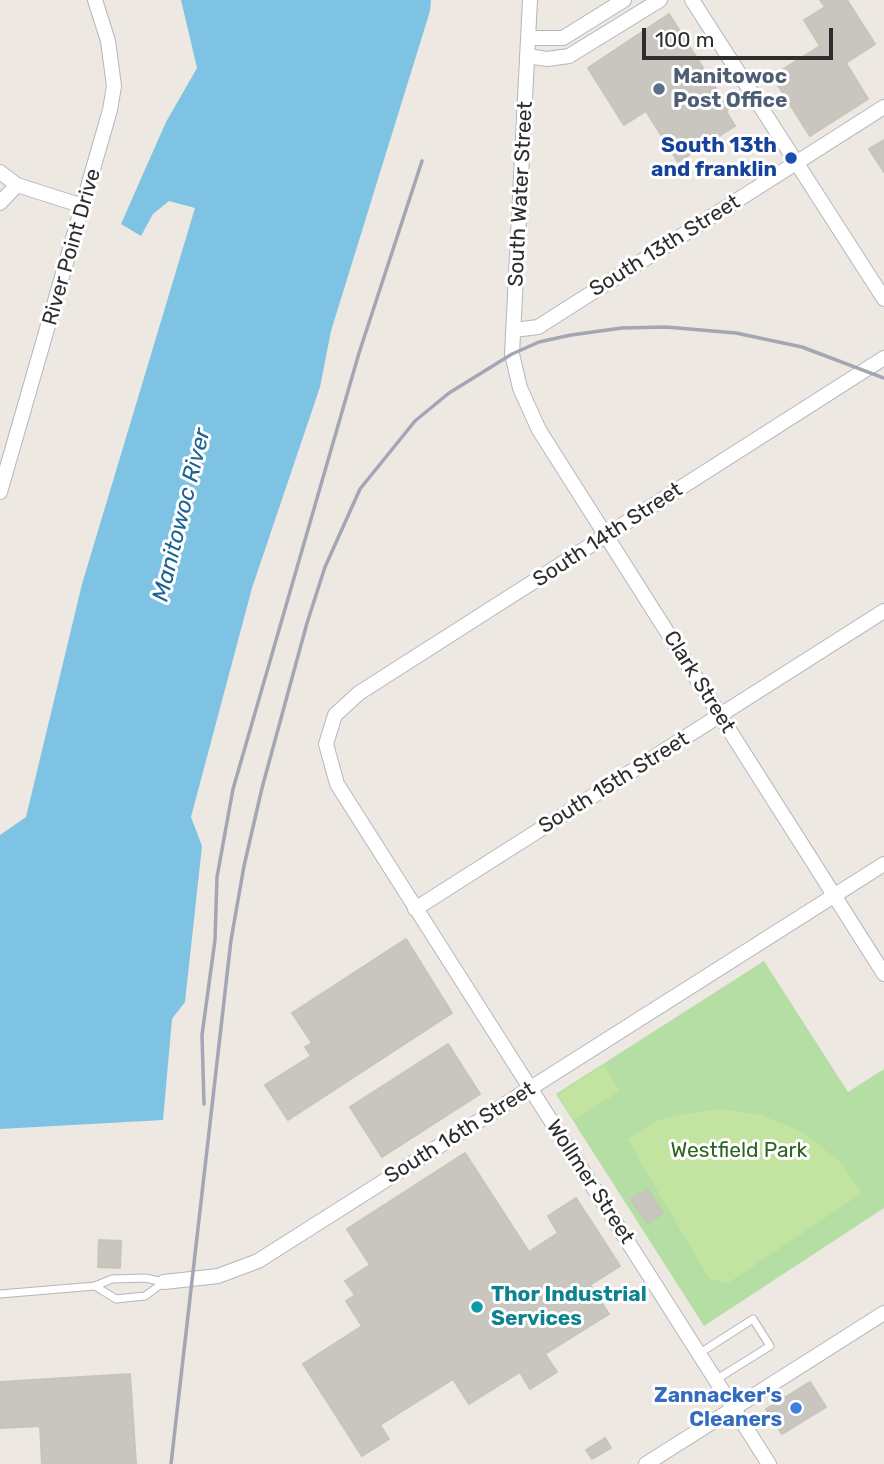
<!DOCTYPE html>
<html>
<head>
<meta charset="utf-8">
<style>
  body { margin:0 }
  #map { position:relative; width:884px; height:1464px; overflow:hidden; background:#ede8e1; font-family:Rubik,sans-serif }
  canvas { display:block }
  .scale { position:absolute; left:642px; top:28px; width:191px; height:32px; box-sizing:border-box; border:4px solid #2d2d2d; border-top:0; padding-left:9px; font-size:21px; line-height:24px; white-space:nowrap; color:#2d2d2d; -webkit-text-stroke:5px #fff; paint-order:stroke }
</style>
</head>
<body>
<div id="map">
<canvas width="884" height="1464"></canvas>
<div class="scale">100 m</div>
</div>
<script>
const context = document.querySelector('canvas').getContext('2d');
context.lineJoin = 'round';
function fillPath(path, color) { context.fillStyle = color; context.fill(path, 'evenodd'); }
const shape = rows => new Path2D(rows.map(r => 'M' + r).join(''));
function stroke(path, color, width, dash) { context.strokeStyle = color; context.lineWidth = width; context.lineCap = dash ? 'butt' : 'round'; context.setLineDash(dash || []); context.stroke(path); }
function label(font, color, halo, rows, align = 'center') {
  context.font = font + ' Rubik,sans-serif'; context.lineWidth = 6; context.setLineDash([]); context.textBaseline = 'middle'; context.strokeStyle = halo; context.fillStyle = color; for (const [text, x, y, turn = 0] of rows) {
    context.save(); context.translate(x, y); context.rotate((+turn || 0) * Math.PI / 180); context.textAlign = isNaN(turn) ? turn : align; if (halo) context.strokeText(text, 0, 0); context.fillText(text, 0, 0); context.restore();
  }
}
const green = shape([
  [764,961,848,1092,884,1069,884,1208,704,1326,556,1094]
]);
const pitch = shape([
  [604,1065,620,1091,574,1120,558,1095],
  [720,1109,761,1115,803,1132,842,1164,862,1193,728,1283,709,1278,627,1139,656,1121,677,1115]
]);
const water = shape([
  [181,0,431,0,430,11,331,331,320,387,252,588,191,817,202,846,185,1002,172,1019,163,1120,0,1129,0,835,26,817,82,584,195,208,169,201,153,214,141,236,121,224,166,122,197,68]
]);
const building = shape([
  [820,0,847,0,875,44,846,63,868,99,810,136,772,76,820,46,804,20,825,7,820,0],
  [669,14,729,109,726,111,735,126,678,162,646,111,624,125,588,68,669,14],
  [884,140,884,172,869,149,884,140],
  [406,939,452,1013,288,1120,265,1085,311,1056,305,1047,312,1043,292,1013,406,939],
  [448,1044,480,1094,382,1157,350,1107,448,1044],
  [465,1153,529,1252,558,1233,548,1216,576,1198,620,1266,590,1285,609,1314,545,1354,557,1372,530,1389,520,1372,469,1404,453,1379,380,1425,389,1439,362,1456,303,1364,362,1326,346,1301,355,1295,345,1281,370,1265,347,1229,465,1153],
  [647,1189,663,1213,647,1223,631,1199,647,1189],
  [99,1240,121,1241,120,1268,98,1267,99,1240],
  [130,1374,136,1464,42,1464,40,1426,0,1428,0,1382,130,1374],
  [810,1382,826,1407,782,1434,766,1409,810,1382],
  [605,1438,611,1448,592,1459,586,1450,605,1438]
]);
const lane = shape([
  [95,1286,116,1299,145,1296,164,1282],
  [0,1294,95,1286,112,1279,145,1278,164,1282],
  [700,1353,753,1319,770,1346,717,1379]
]);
const street = shape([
  [530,0,512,354,520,388,539,430,884,974],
  [692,0,884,299],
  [528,38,563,38,624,0],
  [527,56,547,59,569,56,660,0],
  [0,172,17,185,83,206],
  [0,203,17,185],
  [514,330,538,327,884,107],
  [0,492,110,110,114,86,108,41,95,0],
  [415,909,884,611],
  [164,1282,218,1276,258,1261,884,864],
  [646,1464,884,1313],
  [769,1464,337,784,326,744,335,715,359,693,884,358]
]);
const rail = shape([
  [204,1104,202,1035,215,940,217,877,233,789,359,353,422,161],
  [171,1464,231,940,244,866,262,788,307,623,325,567,360,489,415,421,449,393,512,354,539,342,571,335,622,328,666,327,736,333,802,347,884,378]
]);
const markers = [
  [659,89,7,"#5c6f8a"],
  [791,158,7,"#1a4fb4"],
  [477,1307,7,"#0f9aa8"],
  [796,1408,7,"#3f7fe0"]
];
const serviceNames = [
  ["Manitowoc",673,77],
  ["Post Office",673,101]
];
const transitNames = [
  ["South 13th",777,146],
  ["and franklin",777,170]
];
const streetNames = [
  ["South Water Street",521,194,-87],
  ["South 13th Street",665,246,-32],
  ["River Point Drive",72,247,-74],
  ["South 14th Street",608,535,-33],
  ["Clark Street",699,682,58],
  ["South 15th Street",614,783,-32],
  ["South 16th Street",460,1133,-32],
  ["Wollmer Street",590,1182,57]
];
const parkNames = [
  ["Westfield Park",739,1151]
];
const cultureNames = [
  ["Thor Industrial",491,1295],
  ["Services",491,1319]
];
const shopNames = [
  ["Zannacker's",782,1396],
  ["Cleaners",782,1420]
];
const waterNames = [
  ["Manitowoc River",182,515,-76]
];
fillPath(green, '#b4dea3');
fillPath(pitch, '#c3e4a0');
fillPath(water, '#7fc3e4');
fillPath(building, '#c9c6bf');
stroke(building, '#c8c4ba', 2);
stroke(lane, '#b4b6bf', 9);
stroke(street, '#b4b6bf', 16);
stroke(lane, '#fff', 7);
stroke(street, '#fff', 14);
stroke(rail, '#a4a5b5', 3.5);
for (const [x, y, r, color] of markers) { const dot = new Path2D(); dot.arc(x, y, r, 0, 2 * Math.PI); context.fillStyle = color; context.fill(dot); stroke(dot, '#fff', 2.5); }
label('bold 21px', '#4e5e75', '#fff', serviceNames, 'left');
label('bold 21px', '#164399', '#fff', transitNames, 'right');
label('21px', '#2d2d2d', '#fff', streetNames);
label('21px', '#2c6422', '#fff', parkNames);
label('bold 21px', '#0d838f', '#fff', cultureNames, 'left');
label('bold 21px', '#366cbe', '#fff', shopNames, 'right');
label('italic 23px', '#1b6393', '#fff', waterNames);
</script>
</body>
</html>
